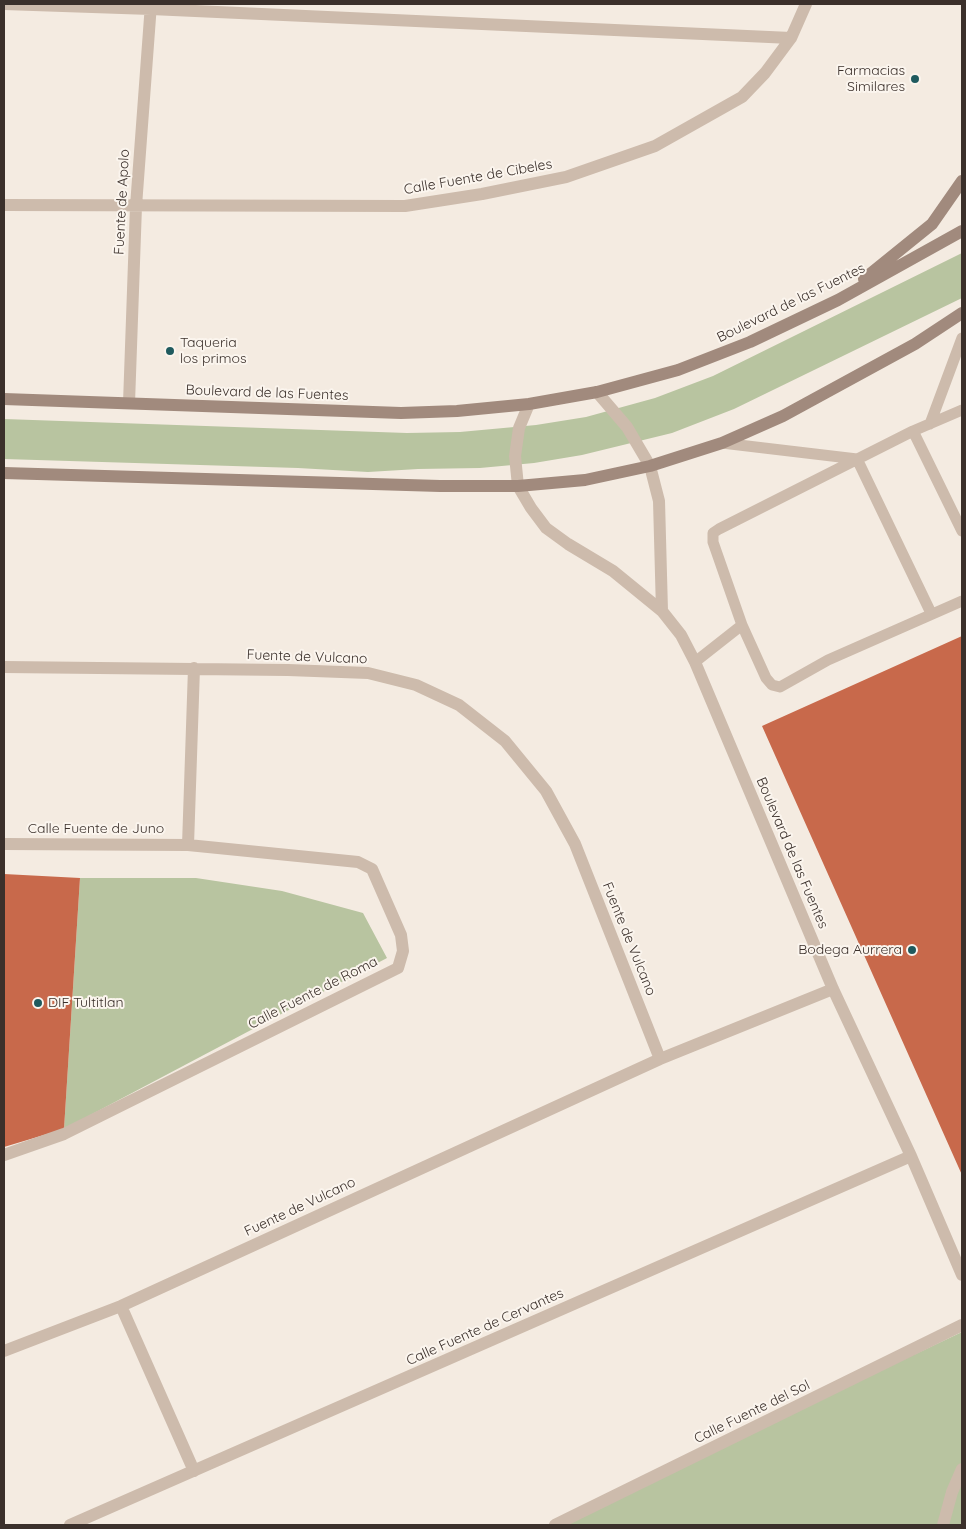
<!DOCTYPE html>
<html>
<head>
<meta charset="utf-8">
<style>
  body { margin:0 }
  #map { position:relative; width:966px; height:1529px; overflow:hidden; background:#f4ebe1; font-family:Quicksand,sans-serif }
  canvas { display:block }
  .frame { position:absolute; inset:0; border:5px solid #3b302b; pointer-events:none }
</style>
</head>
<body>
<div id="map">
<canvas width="966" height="1529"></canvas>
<div class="frame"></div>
</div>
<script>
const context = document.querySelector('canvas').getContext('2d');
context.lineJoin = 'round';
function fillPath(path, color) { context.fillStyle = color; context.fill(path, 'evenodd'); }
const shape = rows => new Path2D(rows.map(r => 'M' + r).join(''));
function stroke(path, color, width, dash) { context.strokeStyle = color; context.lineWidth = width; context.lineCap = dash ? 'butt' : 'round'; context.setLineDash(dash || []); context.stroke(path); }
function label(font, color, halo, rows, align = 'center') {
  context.font = font + ' Quicksand,sans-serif'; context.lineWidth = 4; context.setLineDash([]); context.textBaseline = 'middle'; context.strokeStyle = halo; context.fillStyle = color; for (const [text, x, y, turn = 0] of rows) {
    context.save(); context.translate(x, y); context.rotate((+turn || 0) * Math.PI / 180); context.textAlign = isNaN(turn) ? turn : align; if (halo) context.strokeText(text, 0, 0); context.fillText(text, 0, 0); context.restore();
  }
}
const green = shape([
  [962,253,962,298,734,409,672,433,582,455,534,463,480,468,418,469,368,472,298,468,4,459,4,419,407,433,460,432,536,425,586,417,655,398,713,376],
  [80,878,196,878,282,891,363,913,387,958,64,1129],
  [962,1332,962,1525,553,1525]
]);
const building = shape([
  [962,636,962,1175,762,726],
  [4,874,80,878,64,1129,4,1147]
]);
const lane = shape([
  [962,410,913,431,719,529,713,533,713,542,742,625,766,678,772,685,780,687,828,660,962,601],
  [930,424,962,338],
  [913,431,962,531],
  [722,443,857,459,931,613],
  [695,662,742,625]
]);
const street = shape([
  [4,4,151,9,791,38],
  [4,205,405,206,482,194,566,177,655,146,742,97,765,73,791,38,806,4],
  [597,392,627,427,650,466,659,501,662,611],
  [129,403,136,206,151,4],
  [529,404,519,428,515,456,518,486,531,508,546,528,568,544,613,571,662,611,681,635,695,662,833,989,911,1156,962,1275],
  [4,667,288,670,368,673,416,685,459,705,505,741,546,791,575,844,660,1059],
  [4,844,188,845,358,862,372,869,401,935,403,951,398,968,64,1134,4,1155],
  [188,845,194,668],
  [121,1306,194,1471],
  [4,1351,121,1306,660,1059,833,989],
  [70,1525,911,1156],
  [555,1525,962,1325],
  [943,1525,952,1492,962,1469]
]);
const secondary = shape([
  [864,279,932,224,962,181],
  [4,399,401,413,457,411,529,404,597,392,678,370,750,342,838,300,962,231],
  [4,473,440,486,518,486,585,480,650,466,722,443,783,416,915,344,962,313]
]);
const markers = [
  [915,79,5,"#1f5a5e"],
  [170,351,5,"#1f5a5e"],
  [912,950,5,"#1f5a5e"],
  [38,1003,5,"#1f5a5e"]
];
const poiNames = [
  ["Farmacias",905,71],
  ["Similares",905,87],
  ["Taqueria",180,343,"left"],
  ["los primos",180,359,"left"],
  ["Bodega Aurrera",902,950],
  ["DIF Tultitlan",48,1003,"left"]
];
const streetNames = [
  ["Calle Fuente de Cibeles",478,177,-10],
  ["Fuente de Apolo",122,202,-87],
  ["Boulevard de las Fuentes",791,303,-26],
  ["Boulevard de las Fuentes",267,393,2],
  ["Fuente de Vulcano",307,657,2],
  ["Calle Fuente de Juno",96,829],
  ["Boulevard de las Fuentes",792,853,67],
  ["Fuente de Vulcano",629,939,68],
  ["Calle Fuente de Roma",313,993,-27],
  ["Fuente de Vulcano",300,1207,-25],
  ["Calle Fuente de Cervantes",485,1327,-24],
  ["Calle Fuente del Sol",752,1412,-26]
];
fillPath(green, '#b8c4a0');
fillPath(building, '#c8694b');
stroke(lane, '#cdbbac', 11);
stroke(street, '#cdbbac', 12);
stroke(secondary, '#a18a7d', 12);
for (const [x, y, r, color] of markers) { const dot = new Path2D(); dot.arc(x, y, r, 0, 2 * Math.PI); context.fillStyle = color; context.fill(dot); stroke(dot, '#fbf5ee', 2); }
label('14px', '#3b302b', '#fbf5ee', poiNames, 'right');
label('14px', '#3b302b', '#fbf5ee', streetNames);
</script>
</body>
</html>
